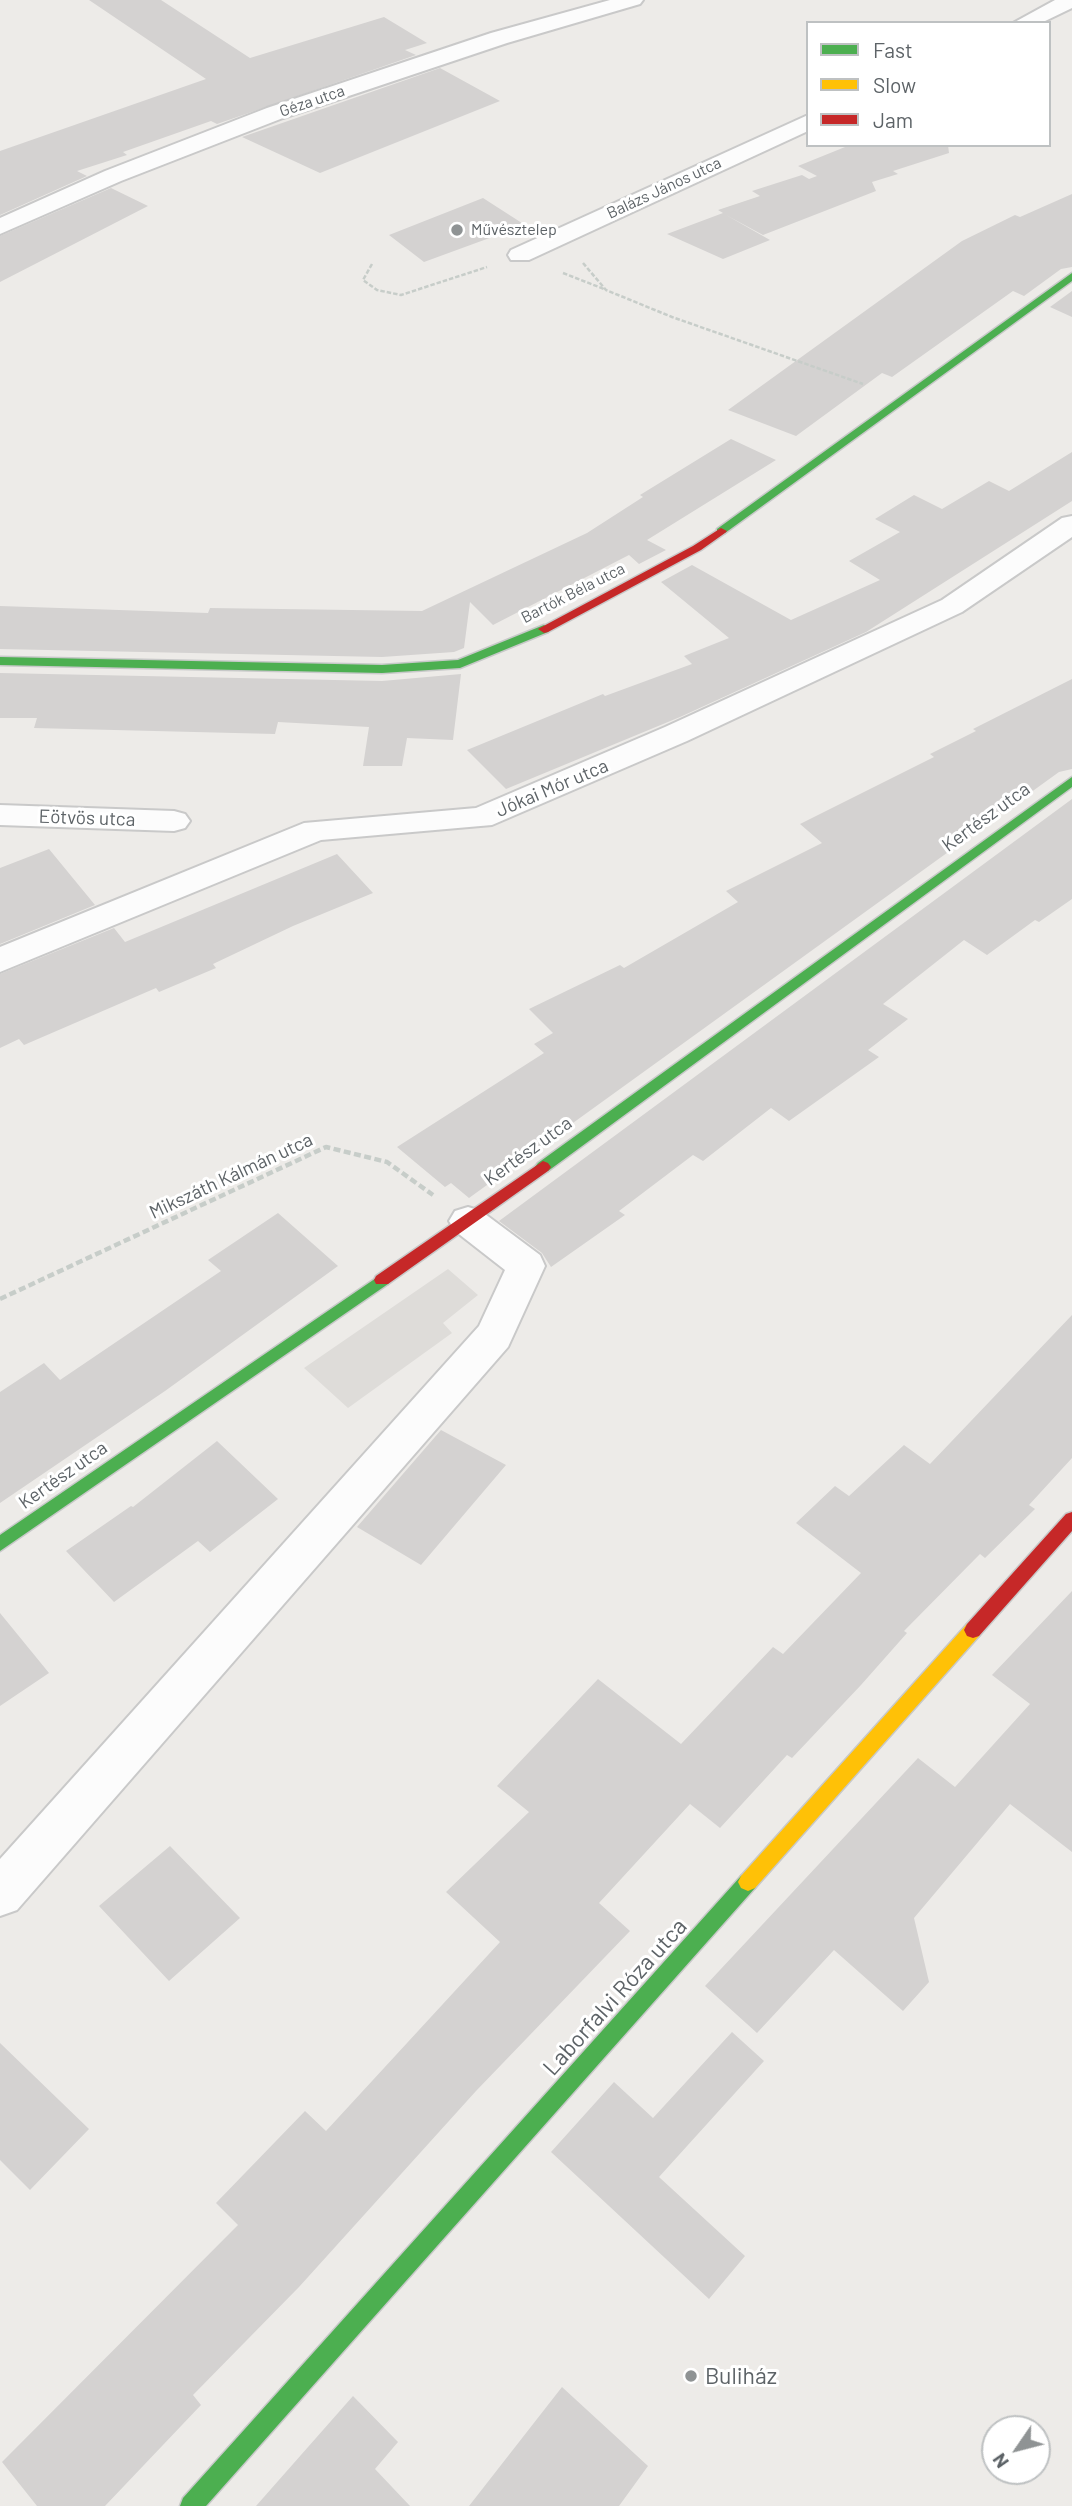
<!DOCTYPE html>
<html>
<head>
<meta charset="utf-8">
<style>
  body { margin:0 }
  #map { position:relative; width:1072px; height:2506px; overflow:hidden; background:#edebe8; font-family:Barlow,sans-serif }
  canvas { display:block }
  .legend { position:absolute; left:806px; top:21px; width:245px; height:126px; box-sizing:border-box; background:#fff; border:2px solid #bec1c2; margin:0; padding:9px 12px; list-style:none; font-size:21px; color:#5d6367 }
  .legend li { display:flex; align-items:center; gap:14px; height:35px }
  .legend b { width:35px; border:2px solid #bec1c2 }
  .north { position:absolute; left:981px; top:2415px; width:70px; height:70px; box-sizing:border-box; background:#fff; border:2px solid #bec1c2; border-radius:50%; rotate:235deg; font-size:19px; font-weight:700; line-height:28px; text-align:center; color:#5d6367 }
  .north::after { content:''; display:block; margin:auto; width:24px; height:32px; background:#8f9394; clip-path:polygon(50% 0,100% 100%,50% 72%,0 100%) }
</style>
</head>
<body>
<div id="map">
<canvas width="1072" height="2506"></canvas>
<ul class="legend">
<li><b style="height:9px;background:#4caf50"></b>Fast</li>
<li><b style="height:9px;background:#ffc107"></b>Slow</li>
<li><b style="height:9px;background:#c62828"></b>Jam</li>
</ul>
<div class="north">N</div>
</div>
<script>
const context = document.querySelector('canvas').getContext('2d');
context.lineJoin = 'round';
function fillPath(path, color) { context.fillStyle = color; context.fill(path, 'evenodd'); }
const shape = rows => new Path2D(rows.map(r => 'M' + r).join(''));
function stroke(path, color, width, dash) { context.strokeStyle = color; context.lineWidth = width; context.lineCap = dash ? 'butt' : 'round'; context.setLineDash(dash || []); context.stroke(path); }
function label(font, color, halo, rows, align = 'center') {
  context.font = font + ' Barlow,sans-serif'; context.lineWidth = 6; context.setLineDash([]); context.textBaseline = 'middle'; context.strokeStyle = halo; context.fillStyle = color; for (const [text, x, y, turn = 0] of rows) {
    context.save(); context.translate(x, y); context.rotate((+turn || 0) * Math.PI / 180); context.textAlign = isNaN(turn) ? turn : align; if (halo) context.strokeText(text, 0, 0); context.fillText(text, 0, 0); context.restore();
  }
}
const industrial = shape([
  [448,1269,478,1295,443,1323,452,1333,348,1408,304,1368]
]);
const building = shape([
  [89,0,161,0,250,58,384,17,427,43,405,50,416,55,217,124,211,121,123,152,127,155,77,171,87,176,0,215,0,151,206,79],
  [440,68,500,101,320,173,242,137],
  [850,145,948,145,949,153,893,171,898,174,872,182,876,191,763,235,726,215,770,240,723,259,667,234,723,213,718,210,760,196,752,191,802,175,809,179,817,176,798,166],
  [111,188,148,206,0,282,0,236],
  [1072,194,1072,267,1061,269,1024,296,1013,291,892,377,882,373,796,436,728,410,962,241,1015,215,1020,217],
  [483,198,525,225,424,262,389,235],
  [1072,291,1072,317,1050,307],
  [731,439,776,460,647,540,666,550,639,564,629,555,493,625,470,602,464,648,454,652,382,657,0,649,0,606,208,613,210,608,422,611,587,533,643,497,640,495],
  [1072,452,1072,501,866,632,680,717,506,789,467,750,603,694,605,696,692,664,684,656,729,638,661,582,692,565,791,620,880,580,849,561,900,532,875,519,914,495,942,509,989,481,1009,491],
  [0,673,382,681,461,674,453,740,407,738,402,766,363,766,369,727,278,722,275,734,34,728,37,718,0,718],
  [1072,679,1072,769,1059,772,469,1198,451,1183,445,1187,397,1147,544,1053,534,1044,553,1033,529,1009,620,965,624,968,738,902,726,891,822,843,800,824,934,757,930,754,976,731,973,729],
  [1072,799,1072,899,1039,922,1035,920,987,955,964,940,883,1004,908,1019,868,1050,879,1057,789,1121,771,1108,703,1161,693,1155,619,1211,625,1215,551,1267,542,1253,499,1221],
  [49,849,95,905,0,944,0,868],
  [337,854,373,893,293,926,213,964,216,968,159,992,156,988,24,1045,19,1039,0,1048,0,974,114,928,125,942],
  [278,1213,338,1266,165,1391,0,1503,0,1392,44,1363,60,1380,221,1271,208,1260],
  [1072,1315,1072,1458,1029,1505,1035,1509,985,1558,980,1554,904,1631,907,1633,861,1685,792,1758,787,1755,720,1828,690,1804,599,1903,630,1931,476,2091,299,2287,193,2395,201,2405,105,2506,37,2506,2,2462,238,2225,216,2203,305,2111,326,2131,500,1942,446,1892,529,1812,497,1786,598,1679,681,1744,773,1647,783,1654,861,1573,796,1523,835,1486,849,1496,904,1445,930,1464],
  [441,1430,506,1465,421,1565,357,1527],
  [217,1441,278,1499,210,1552,198,1541,114,1602,66,1551,131,1506,133,1507],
  [1072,1591,1072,1852,1010,1804,914,1918,929,1982,903,2011,834,1950,757,2033,705,1986,918,1758,955,1787,1030,1704,992,1675],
  [0,1613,49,1673,0,1706],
  [170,1846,240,1918,169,1981,99,1906],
  [732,2032,764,2061,659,2177,745,2256,709,2299,551,2152,614,2082,653,2118],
  [0,2043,89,2129,30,2190,0,2160],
  [562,2387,648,2466,619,2506,469,2506],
  [353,2396,398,2442,375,2469,410,2506,256,2506]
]);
const pathFar1 = shape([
  [583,263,606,290,672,317,863,384],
  [372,264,363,280,377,290,401,295,487,267],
  [563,273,604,289]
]);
const path = shape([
  [0,1299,326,1147,387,1162,433,1195]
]);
const street = shape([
  [610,0,643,0,640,4,507,43,283,118,121,181,0,234,0,218,105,171,267,108,491,33,610,0],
  [1055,0,1072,0,1072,8,1041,23,1013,23,1055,0],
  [808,115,808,131,529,260,511,260,508,255,511,250,808,115],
  [1072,516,1072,537,962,612,687,741,492,825,321,840,0,972,0,947,304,823,476,808,665,727,942,600,1062,518,1072,516],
  [0,805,174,811,185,814,190,821,185,828,174,831,0,825,0,805],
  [468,1207,481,1211,540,1255,545,1266,508,1347,17,1910,0,1916,0,1859,479,1326,505,1270,455,1231,449,1221,455,1211,468,1207]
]);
const fast = shape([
  [1072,273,1072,281,725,533,717,533,717,529,1072,273],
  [544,625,550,629,548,632,460,668,382,673,0,665,0,657,382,665,458,660,544,625],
  [1072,777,1072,787,548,1171,538,1171,535,1167,538,1163,1072,777],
  [382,1274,388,1276,390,1280,388,1284,0,1551,0,1535,382,1274],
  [748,1873,755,1876,758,1882,755,1888,206,2506,180,2506,183,2498,741,1876,748,1873]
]);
const slow = shape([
  [973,1622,979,1624,982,1630,979,1636,755,1888,748,1891,741,1888,738,1882,741,1876,967,1624,973,1622]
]);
const jam = shape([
  [721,528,727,531,725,533,701,550,548,632,544,633,538,629,693,546,721,528],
  [543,1161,548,1163,551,1167,548,1171,388,1284,376,1284,374,1280,376,1276,543,1161],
  [1072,1512,1072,1531,979,1636,973,1638,967,1636,964,1630,967,1624,1066,1514,1072,1512]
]);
const markers = [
  [457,230,7,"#8f9394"],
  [691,2376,7,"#8f9394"]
];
const farStreetnames = [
  ["Géza utca",312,101,-19],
  ["Balázs János utca",664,188,-25],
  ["Bartók Béla utca",573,593,-27]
];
const farPoinames = [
  ["Művésztelep",471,230]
];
const streetNames = [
  ["Jókai Mór utca",552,788,-23],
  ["Kertész utca",986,817,-36],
  ["Eötvös utca",87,818,2],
  ["Kertész utca",528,1151,-36],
  ["Mikszáth Kálmán utca",231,1176,-25],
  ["Kertész utca",63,1475,-35]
];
const nearStreetnames = [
  ["Laborfalvi Róza utca",615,1997,-48]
];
const nearPoinames = [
  ["Buliház",705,2376]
];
fillPath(industrial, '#dedcd9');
fillPath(building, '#d4d2d1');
stroke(street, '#c9c9c9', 4);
stroke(fast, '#c8c9c9', 3);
stroke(slow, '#c8c9c9', 3);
stroke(jam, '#c8c9c9', 3);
stroke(pathFar1, '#c7cdc9', 2.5, [4.5, 2]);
stroke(path, '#c7cdc9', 4.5, [7, 3.5]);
fillPath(street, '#fcfcfc');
fillPath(fast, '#4caf50');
fillPath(slow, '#ffc107');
fillPath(jam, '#c62828');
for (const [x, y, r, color] of markers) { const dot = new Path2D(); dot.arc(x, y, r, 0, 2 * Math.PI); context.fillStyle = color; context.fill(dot); stroke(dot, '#fff', 2.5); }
label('16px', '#5d6367', '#fff', farStreetnames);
label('16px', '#5d6367', '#fff', farPoinames, 'left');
label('19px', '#5d6367', '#fff', streetNames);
label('23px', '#5d6367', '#fff', nearStreetnames);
label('23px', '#5d6367', '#fff', nearPoinames, 'left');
</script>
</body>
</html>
